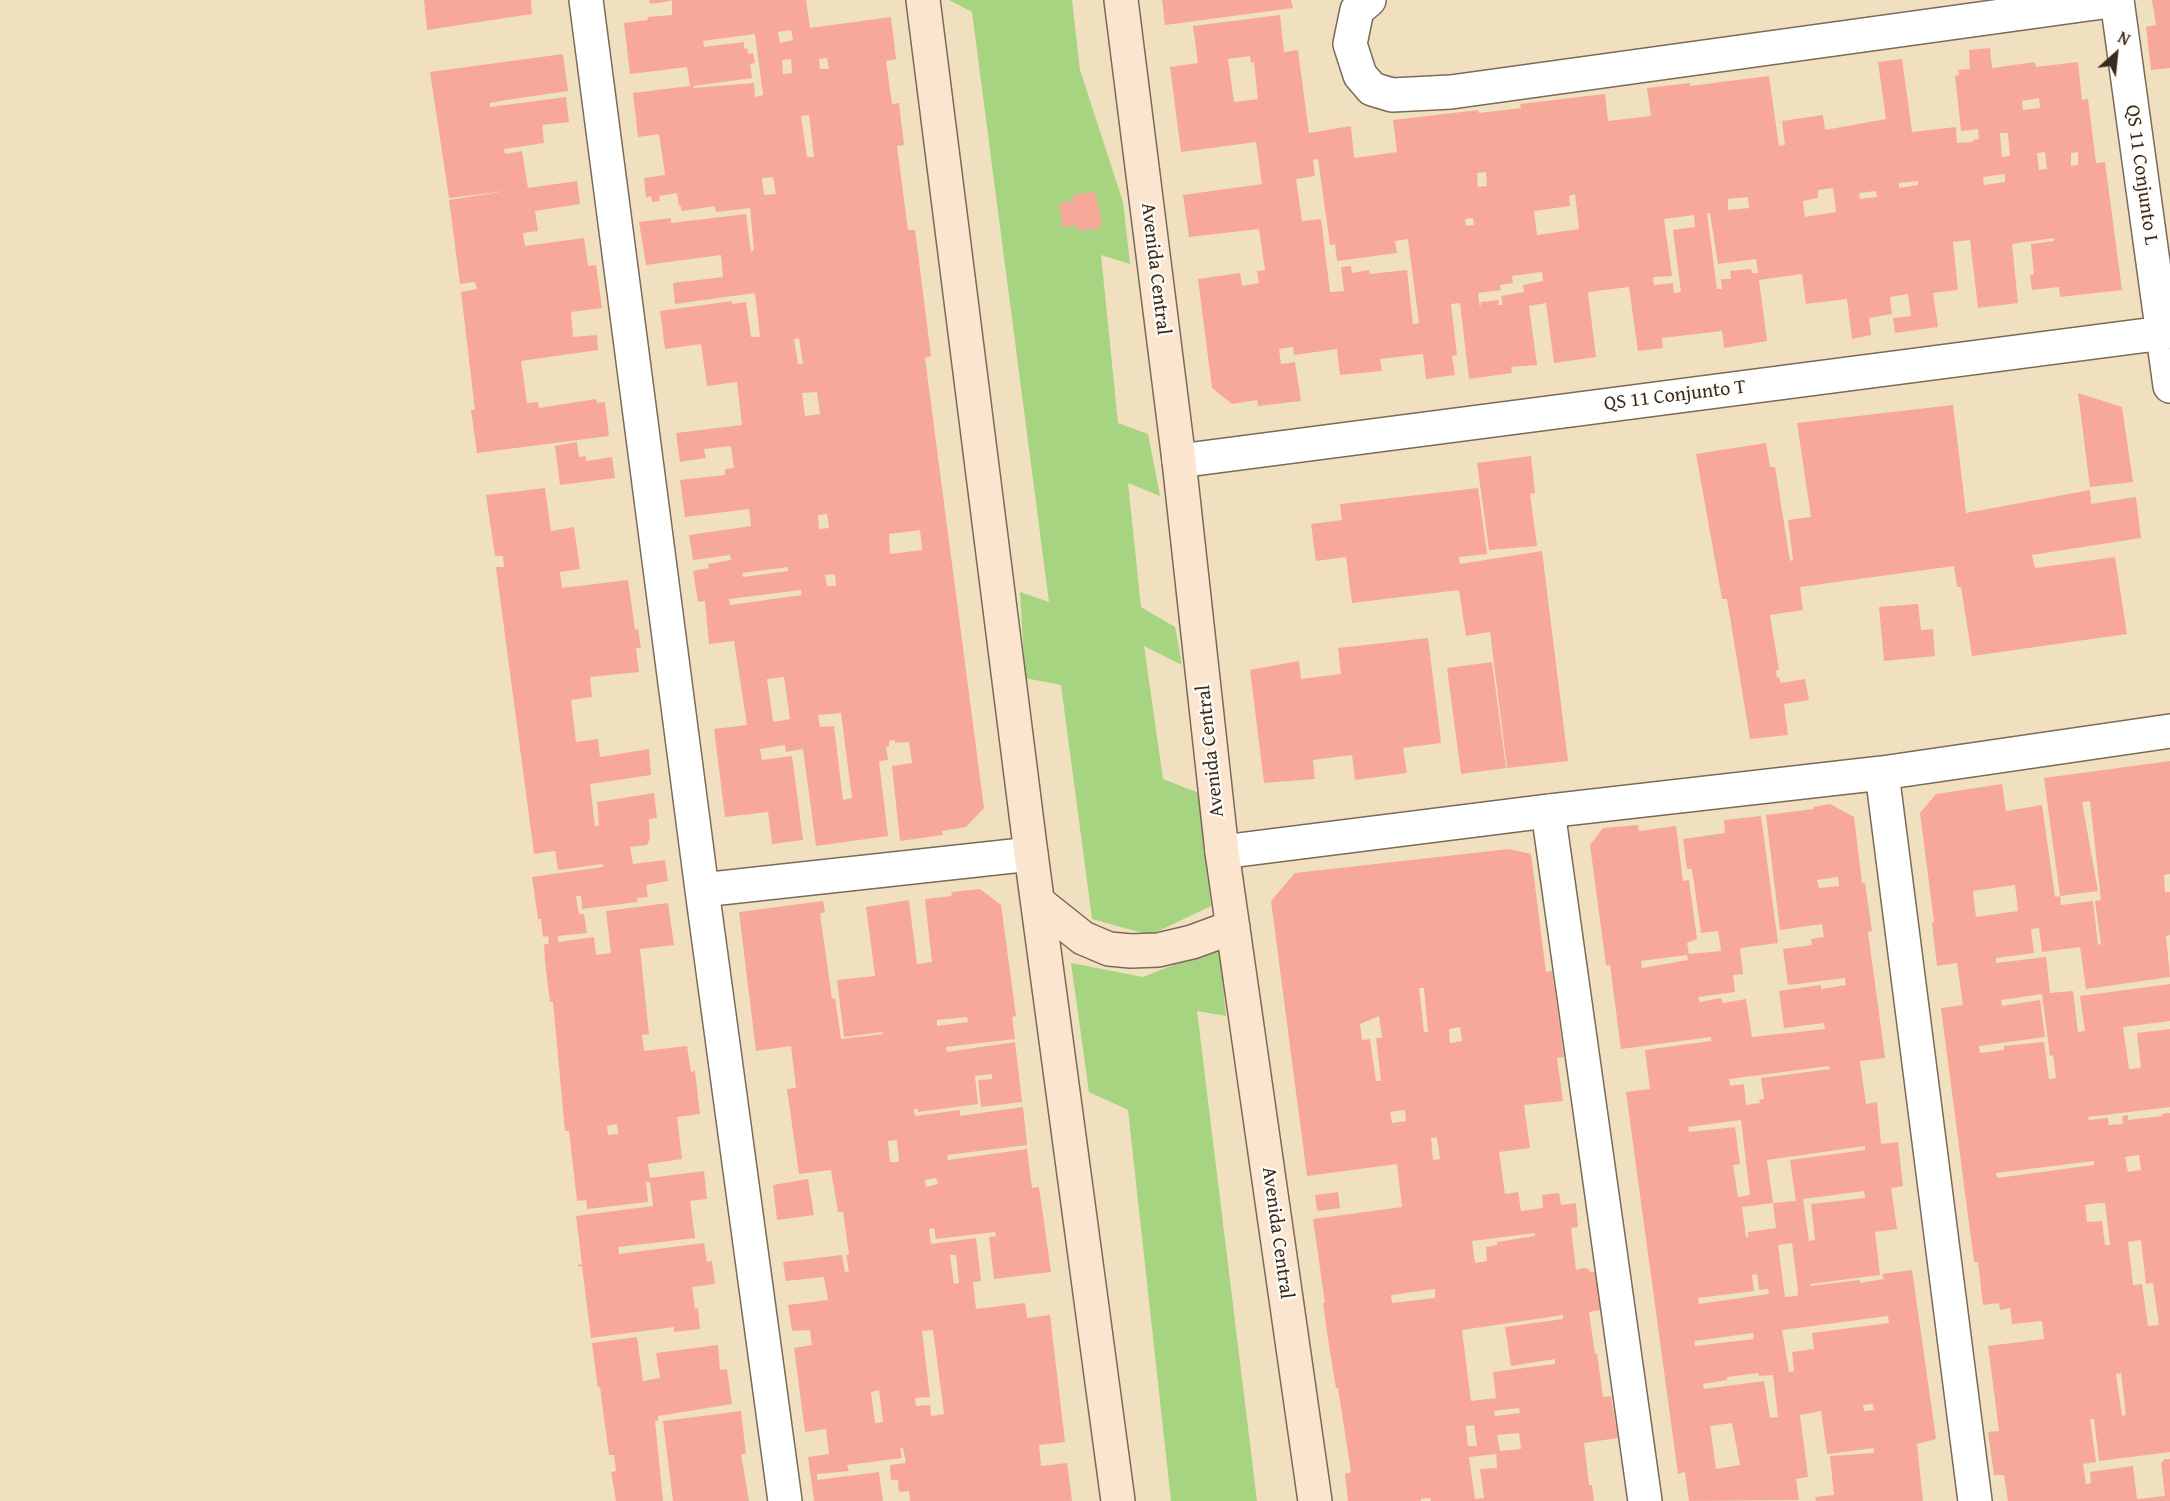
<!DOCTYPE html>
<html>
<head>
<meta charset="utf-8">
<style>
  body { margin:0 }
  #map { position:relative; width:2170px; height:1501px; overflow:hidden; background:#f0e0c0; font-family:"Gentium Book Plus",serif }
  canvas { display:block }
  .north { position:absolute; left:2086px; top:24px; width:60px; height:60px; -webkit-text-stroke:4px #fdfcf7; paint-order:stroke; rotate:27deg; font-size:16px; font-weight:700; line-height:24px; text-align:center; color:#3b2a1e }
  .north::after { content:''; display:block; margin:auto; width:21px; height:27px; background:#3b2a1e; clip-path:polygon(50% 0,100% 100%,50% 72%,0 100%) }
</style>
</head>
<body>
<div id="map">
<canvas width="2170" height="1501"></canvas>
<div class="north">N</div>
</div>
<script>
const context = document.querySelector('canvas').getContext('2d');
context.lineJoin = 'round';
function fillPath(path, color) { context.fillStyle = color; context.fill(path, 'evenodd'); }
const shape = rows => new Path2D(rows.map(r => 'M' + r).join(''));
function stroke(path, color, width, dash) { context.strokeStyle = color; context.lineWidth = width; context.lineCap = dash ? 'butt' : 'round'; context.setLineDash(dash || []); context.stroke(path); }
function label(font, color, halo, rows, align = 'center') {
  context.font = font + ' "Gentium Book Plus",serif'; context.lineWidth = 4.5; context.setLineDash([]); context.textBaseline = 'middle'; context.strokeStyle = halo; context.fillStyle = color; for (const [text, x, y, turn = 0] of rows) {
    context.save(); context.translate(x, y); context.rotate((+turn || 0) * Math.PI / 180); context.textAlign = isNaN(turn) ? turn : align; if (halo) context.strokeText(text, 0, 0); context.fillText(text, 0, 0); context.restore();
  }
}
const green = shape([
  [949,0,1072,0,1080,70,1123,202,1130,264,1101,255,1118,423,1148,434,1160,496,1128,483,1141,607,1175,627,1182,665,1144,646,1163,779,1199,793,1211,906,1150,935,1092,919,1061,685,1025,678,1020,592,1049,602,972,12],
  [1219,947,1226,1016,1197,1011,1257,1501,1171,1501,1128,1110,1089,1092,1071,963,1143,977]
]);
const building = shape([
  [424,0,531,0,532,14,427,30],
  [649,0,671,0,671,1,650,4],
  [672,0,806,0,810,28,891,17,896,59,886,61,892,104,899,103,904,145,897,146,908,230,915,230,931,356,925,358,984,808,966,827,942,831,943,835,900,841,892,766,912,763,909,742,895,743,895,740,889,741,889,746,886,747,888,760,879,761,888,836,816,846,803,749,786,752,785,745,760,749,762,760,792,756,803,840,772,844,768,812,725,817,714,729,747,725,734,641,709,644,705,601,698,602,693,571,709,568,708,564,731,560,730,555,693,560,689,535,751,526,749,509,685,517,680,480,725,475,725,469,734,468,731,446,704,449,706,458,680,462,676,433,742,425,737,382,707,386,701,344,665,349,660,311,732,301,732,304,746,302,751,337,760,337,755,293,675,304,673,283,723,277,721,255,646,265,639,222,671,218,671,223,746,214,751,252,754,250,750,208,716,212,715,206,682,211,680,205,679,206,677,193,659,196,660,201,652,202,651,196,646,198,644,178,665,175,659,134,638,137,633,93,690,86,687,67,630,74,624,23,648,20,647,17,672,15],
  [791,30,793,40,780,43,778,32],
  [755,34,763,95,755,97,754,83,694,88,693,86,752,78,750,64,755,63,753,53,748,54,747,48,744,49,744,42,704,47,703,41],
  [827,58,829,69,820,69,819,59],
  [791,59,792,73,783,74,782,60],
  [809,115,814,157,807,157,801,116],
  [773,177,776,194,764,195,762,178],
  [799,338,803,364,798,364,794,339],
  [817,392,820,414,805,416,802,393],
  [827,514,829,528,819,529,818,515],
  [920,530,922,550,890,554,889,534],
  [788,567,788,571,743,577,742,573],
  [835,574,836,586,827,586,825,575],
  [801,590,802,595,730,605,729,599],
  [784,677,790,719,773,722,767,679],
  [841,713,852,798,843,800,834,726,820,727,818,715],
  [1162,0,1291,0,1293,8,1165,25],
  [2152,0,2170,0,2170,68,2151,70,2146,27,2156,25],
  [1280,15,1284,52,1298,50,1309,133,1351,126,1354,158,1397,152,1393,120,1478,110,1479,113,1521,108,1520,104,1605,94,1608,121,1651,116,1647,88,1690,83,1690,86,1769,76,1779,146,1785,145,1782,121,1823,115,1825,130,1886,119,1878,62,1902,59,1912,132,1956,127,1957,143,1973,142,1973,140,1979,139,1978,129,1961,131,1955,76,1959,75,1958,70,1970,69,1969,50,1990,48,1992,68,2035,62,2036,67,2078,62,2082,100,2088,99,2096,163,2105,162,2122,290,2060,297,2059,287,2032,290,2030,275,2034,275,2031,244,2054,241,2054,238,2012,244,2018,303,1978,308,1970,240,1953,242,1958,290,1933,293,1938,327,1895,333,1893,318,1911,316,1908,294,1890,297,1892,314,1869,318,1871,335,1852,339,1847,299,1806,304,1802,274,1759,280,1767,341,1724,348,1722,331,1662,338,1663,348,1638,351,1629,287,1588,292,1596,357,1554,363,1546,303,1529,306,1537,365,1511,367,1512,373,1469,379,1460,303,1451,304,1457,355,1452,356,1455,375,1426,379,1423,354,1380,359,1382,371,1340,375,1337,349,1294,355,1293,347,1279,349,1281,364,1295,362,1301,401,1258,406,1257,400,1232,404,1212,388,1198,279,1240,273,1242,286,1259,283,1257,271,1265,270,1259,229,1189,237,1183,195,1262,184,1256,142,1181,152,1170,67,1198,63,1193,26],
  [1250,56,1251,63,1254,62,1258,99,1234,102,1228,59],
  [2039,98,2040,108,2023,110,2022,101],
  [2000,133,2008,133,2010,156,2002,157],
  [2045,152,2047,169,2039,170,2037,153],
  [2078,152,2078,165,2071,166,2071,153],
  [1318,159,1330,245,1335,244,1337,261,1397,253,1395,241,1408,239,1419,323,1413,324,1407,270,1370,274,1369,270,1352,273,1351,266,1341,267,1344,291,1330,292,1321,219,1302,221,1296,179,1315,176,1313,160],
  [1486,172,1487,186,1478,187,1477,173],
  [2005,174,2005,182,1984,185,1983,177],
  [1918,181,1918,185,1899,188,1899,183],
  [1833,188,1836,212,1805,217,1803,201,1818,198,1818,190],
  [1876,191,1877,197,1860,199,1859,193],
  [1575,194,1579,229,1537,235,1534,211,1570,206,1569,196],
  [1748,197,1749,208,1728,210,1728,199],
  [1707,213,1710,213,1718,264,1756,259,1758,273,1752,273,1751,269,1730,271,1731,279,1721,279,1722,289,1717,289],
  [1694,215,1695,227,1673,230,1681,292,1674,293,1673,283,1654,285,1653,277,1672,276,1664,219],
  [1473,218,1474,225,1466,226,1465,219],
  [1542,272,1543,281,1523,285,1524,292,1501,296,1503,305,1498,305,1499,300,1481,302,1480,308,1478,293,1501,290,1500,285,1513,283,1512,276],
  [563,54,568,91,506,100,490,103,490,107,566,97,569,122,542,125,544,143,504,149,505,154,522,151,528,188,577,181,580,204,535,211,538,231,523,233,525,246,584,238,588,266,596,265,602,308,571,312,573,337,597,335,598,350,521,361,527,403,538,402,539,408,596,399,597,403,605,402,609,436,477,453,471,410,475,410,461,292,477,289,475,282,460,284,449,200,507,191,449,198,430,72],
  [1095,192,1102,222,1100,222,1100,228,1078,231,1077,225,1063,227,1059,203,1074,201,1073,195],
  [2078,393,2122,407,2133,482,2090,487],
  [1953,405,1966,513,2090,490,2091,504,2136,497,2141,538,2032,555,2035,568,2115,557,2127,634,1972,656,1961,587,1957,587,1954,566,1800,587,1803,610,1770,615,1779,670,1776,670,1777,678,1779,677,1781,683,1805,679,1809,700,1784,704,1788,735,1750,739,1727,599,1722,599,1696,454,1766,443,1770,467,1775,467,1790,561,1793,560,1788,520,1811,517,1797,423],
  [577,442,579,457,586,456,586,461,612,457,615,478,560,485,555,446],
  [1531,456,1535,493,1530,494,1537,546,1489,550,1477,463],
  [545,488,551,531,574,527,580,569,560,572,562,588,628,580,635,630,638,629,641,648,636,648,639,672,590,677,592,697,571,700,576,742,598,739,600,757,649,749,651,775,590,784,595,826,599,825,597,802,654,793,657,818,649,819,650,838,647,845,630,847,633,864,665,860,668,881,646,885,648,897,637,898,638,902,582,909,581,896,576,896,579,914,584,914,587,933,558,936,558,942,594,937,596,955,611,953,606,911,668,903,674,945,640,949,649,1034,642,1035,644,1051,687,1046,691,1072,695,1071,700,1114,677,1117,682,1159,648,1164,650,1178,704,1171,707,1199,690,1201,695,1238,618,1247,619,1254,704,1243,707,1262,712,1261,715,1284,692,1287,695,1309,698,1308,700,1329,674,1332,674,1327,591,1338,582,1266,578,1267,578,1265,582,1264,576,1216,653,1206,650,1182,646,1182,648,1202,587,1209,586,1200,577,1201,569,1131,565,1131,553,1002,550,1002,545,961,544,944,549,944,548,936,543,937,541,919,538,919,532,877,603,867,603,864,558,870,555,851,534,854,496,567,504,567,503,556,495,556,486,495],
  [617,1124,618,1134,608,1135,607,1126],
  [1478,488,1487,554,1459,557,1460,564,1542,551,1568,761,1507,768,1490,632,1466,636,1459,590,1352,603,1346,557,1316,561,1311,524,1342,520,1340,504],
  [1918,604,1921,630,1933,629,1935,656,1884,661,1879,607],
  [1428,638,1441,743,1403,748,1407,773,1355,780,1352,755,1313,760,1315,779,1264,783,1250,670,1299,661,1301,679,1341,674,1338,648],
  [1492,662,1506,768,1461,774,1447,668],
  [2170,761,2170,874,2164,875,2165,892,2170,892,2170,935,2166,936,2170,977,2086,989,2080,947,2042,952,2039,928,2031,929,2034,953,1996,958,1996,963,2046,957,2050,993,2073,991,2078,1032,2085,1031,2080,996,2170,984,2170,1021,2123,1027,2129,1069,2141,1068,2137,1033,2170,1029,2170,1107,2088,1117,2089,1120,2108,1118,2109,1125,2123,1124,2122,1116,2128,1115,2128,1120,2162,1116,2162,1114,2170,1113,2170,1452,2099,1461,2094,1419,2090,1419,2096,1462,2083,1464,2086,1484,2091,1483,2090,1472,2133,1466,2137,1499,2165,1496,2161,1463,2165,1459,2170,1459,2170,1501,2008,1501,2004,1475,1994,1475,1988,1432,1999,1431,1988,1346,2044,1339,2042,1321,2012,1324,2010,1308,2000,1310,1999,1303,1983,1305,1978,1262,1974,1262,1941,1008,1963,1005,1957,963,1937,966,1932,923,1934,922,1920,813,1936,794,2002,784,2006,811,2042,805,2055,897,2060,896,2061,905,2093,901,2098,945,2101,944,2095,901,2101,900,2090,801,2082,802,2098,891,2060,896,2044,778],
  [2015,885,2018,911,1976,917,1973,891],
  [2042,994,2050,1056,2053,1055,2056,1078,2049,1079,2044,1042,2004,1046,2004,1050,1980,1053,1979,1046,2045,1037,2040,1000,2002,1006,2001,1000],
  [2139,1155,2141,1170,2128,1172,2125,1157],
  [2094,1161,2094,1165,1997,1178,1996,1173],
  [2099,1203,2105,1203,2110,1245,2105,1245,2102,1221,2087,1222,2085,1205],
  [2141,1240,2146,1284,2153,1283,2159,1325,2148,1326,2142,1284,2133,1285,2128,1242],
  [2121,1373,2126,1415,2122,1416,2116,1374],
  [1830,804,1854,817,1862,883,1865,883,1872,931,1868,932,1885,1058,1860,1061,1866,1104,1877,1102,1881,1144,1898,1142,1903,1186,1891,1188,1897,1229,1875,1232,1880,1275,1810,1284,1811,1286,1860,1280,1860,1283,1884,1279,1882,1274,1912,1270,1936,1439,1917,1444,1923,1501,1816,1501,1815,1497,1834,1495,1830,1456,1874,1453,1874,1448,1827,1454,1821,1411,1800,1415,1808,1477,1796,1479,1799,1500,1689,1501,1685,1472,1678,1474,1626,1092,1650,1089,1645,1050,1711,1041,1711,1037,1621,1049,1610,965,1606,965,1590,845,1603,828,1638,825,1639,831,1676,826,1683,881,1689,880,1697,939,1687,943,1689,954,1721,951,1718,931,1701,933,1692,869,1687,869,1683,839,1725,833,1724,820,1761,816,1778,943,1740,948,1743,974,1733,975,1735,992,1698,997,1700,1002,1721,998,1723,1003,1746,999,1752,1037,1825,1029,1824,1023,1784,1028,1779,991,1821,985,1821,989,1846,985,1845,978,1788,985,1783,949,1812,945,1811,939,1824,937,1822,924,1780,930,1766,815,1814,809,1813,807],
  [1838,877,1839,886,1819,888,1817,880],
  [1687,955,1688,960,1642,968,1641,961],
  [1829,1066,1830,1069,1761,1078,1764,1099,1759,1100,1760,1103,1746,1105,1744,1084,1730,1086,1729,1079],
  [1741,1120,1750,1195,1738,1197,1733,1165,1740,1164,1735,1127,1689,1132,1688,1127],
  [1865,1146,1865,1150,1790,1160,1796,1201,1773,1203,1767,1160],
  [1864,1191,1865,1198,1811,1204,1815,1240,1809,1241,1803,1199],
  [1773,1203,1776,1228,1748,1232,1748,1237,1746,1237,1742,1207],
  [1792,1243,1798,1291,1797,1296,1785,1297,1778,1245],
  [1757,1274,1759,1290,1768,1289,1769,1294,1699,1304,1698,1298,1754,1291,1752,1275],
  [1888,1316,1889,1323,1812,1333,1814,1349,1792,1352,1794,1371,1789,1372,1782,1330],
  [1753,1333,1754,1339,1695,1346,1694,1341],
  [1758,1373,1759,1376,1773,1375,1778,1417,1770,1418,1764,1381,1704,1389,1703,1384,1727,1380,1727,1377],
  [1873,1404,1874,1410,1864,1411,1863,1405],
  [1732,1423,1740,1465,1716,1469,1710,1426],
  [1509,849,1531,854,1546,972,1552,971,1564,1057,1557,1058,1563,1101,1524,1105,1530,1148,1499,1152,1505,1194,1518,1192,1521,1211,1543,1208,1542,1195,1559,1193,1561,1205,1576,1203,1578,1227,1571,1228,1576,1270,1584,1268,1589,1269,1590,1272,1596,1272,1600,1310,1589,1312,1595,1354,1597,1353,1603,1397,1611,1396,1618,1438,1584,1443,1589,1485,1592,1485,1594,1501,1431,1501,1430,1498,1421,1499,1421,1501,1348,1501,1345,1474,1351,1472,1338,1388,1336,1388,1329,1346,1323,1303,1325,1303,1313,1219,1402,1207,1397,1164,1307,1176,1271,901,1295,873],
  [1419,988,1424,988,1428,1032,1424,1032],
  [1379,1016,1382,1038,1376,1038,1381,1081,1376,1081,1370,1039,1362,1040,1360,1024],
  [1460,1027,1462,1041,1450,1043,1449,1029],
  [1405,1110,1406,1121,1392,1123,1390,1112],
  [1434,1117,1440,1159,1433,1160,1431,1138,1437,1137],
  [1535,1233,1535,1236,1497,1242,1497,1245,1486,1247,1487,1261,1475,1263,1472,1241],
  [1435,1289,1435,1298,1392,1303,1391,1295],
  [1563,1315,1563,1319,1505,1327,1511,1366,1555,1359,1555,1364,1493,1372,1496,1398,1471,1401,1462,1330],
  [1519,1408,1520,1413,1495,1416,1494,1411],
  [1474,1425,1477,1446,1468,1446,1466,1426],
  [1519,1433,1521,1449,1500,1451,1497,1435],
  [1496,1454,1497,1468,1480,1469,1484,1498,1475,1499,1469,1457],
  [980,889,1001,905,1016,1016,1012,1017,1015,1039,946,1047,947,1052,1015,1042,1022,1102,981,1107,978,1080,992,1079,992,1074,975,1076,978,1104,918,1112,918,1109,914,1109,915,1116,960,1110,960,1116,1023,1107,1027,1145,947,1155,948,1160,1027,1149,1032,1188,1039,1187,1051,1272,994,1279,989,1237,996,1236,995,1232,936,1239,934,1228,929,1229,931,1244,976,1238,981,1281,973,1282,976,1309,1025,1303,1027,1318,1050,1315,1065,1442,1039,1445,1041,1466,1067,1463,1072,1501,910,1501,909,1491,899,1492,898,1480,891,1480,890,1470,890,1465,906,1463,903,1448,900,1448,902,1458,847,1465,849,1471,817,1474,817,1480,879,1472,883,1501,814,1501,808,1457,829,1454,826,1429,805,1432,794,1348,812,1345,810,1330,792,1331,788,1305,828,1300,824,1277,786,1281,783,1262,842,1255,845,1272,849,1271,846,1255,849,1254,843,1212,838,1212,831,1170,799,1174,787,1089,796,1088,791,1046,756,1051,739,912,823,901,825,912,820,914,832,999,835,998,841,1039,883,1034,883,1032,844,1037,837,980,875,976,866,907,909,900,917,964,932,962,925,899,952,896,951,892],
  [967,1017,968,1022,937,1026,937,1020],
  [897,1140,899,1162,890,1162,888,1141],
  [936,1178,938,1184,926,1187,925,1180],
  [950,1255,956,1255,959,1283,954,1284],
  [933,1330,944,1414,931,1416,930,1405,916,1406,915,1398,930,1397,922,1331],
  [879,1390,883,1422,875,1423,871,1392],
  [808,1179,814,1215,777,1220,773,1185],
  [1338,1192,1340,1208,1317,1211,1315,1195],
  [637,1337,643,1381,660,1378,656,1353,718,1345,720,1370,727,1369,732,1404,658,1416,658,1421,655,1421,663,1501,616,1501,611,1472,616,1471,614,1455,609,1455,600,1387,598,1388,592,1343],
  [741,1411,746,1454,741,1454,749,1501,673,1501,663,1421]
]);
const street = shape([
  [586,0,702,890,785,1501],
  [1369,0,1357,10,1350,44,1360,75,1372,89,1392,95,1451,92,2117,0],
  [2117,0,2170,386],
  [1179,461,2170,332],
  [1882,773,1975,1501],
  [1548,811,1645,1501],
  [1222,852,1548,811,1882,773,2170,731],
  [702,890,1031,854]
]);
const secondary = shape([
  [923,0,1031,854,1118,1501],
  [1121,0,1179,461,1222,852,1315,1501],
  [1039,903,1083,938,1109,949,1131,951,1158,950,1192,942,1233,927]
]);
const streetNames = [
  ["QS 11 Conjunto L",2141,175,82],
  ["Avenida Central",1155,269,83],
  ["QS 11 Conjunto T",1675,396,-7],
  ["Avenida Central",1211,751,-96],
  ["Avenida Central",1277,1233,82]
];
fillPath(green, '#a6d481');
fillPath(building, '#f8a898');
stroke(street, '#7a6a57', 36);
stroke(secondary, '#7a6a57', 36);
stroke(street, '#fff', 33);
stroke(secondary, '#fbe5cf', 33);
label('20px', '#3b2a1e', '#fdfcf7', streetNames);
</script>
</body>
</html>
